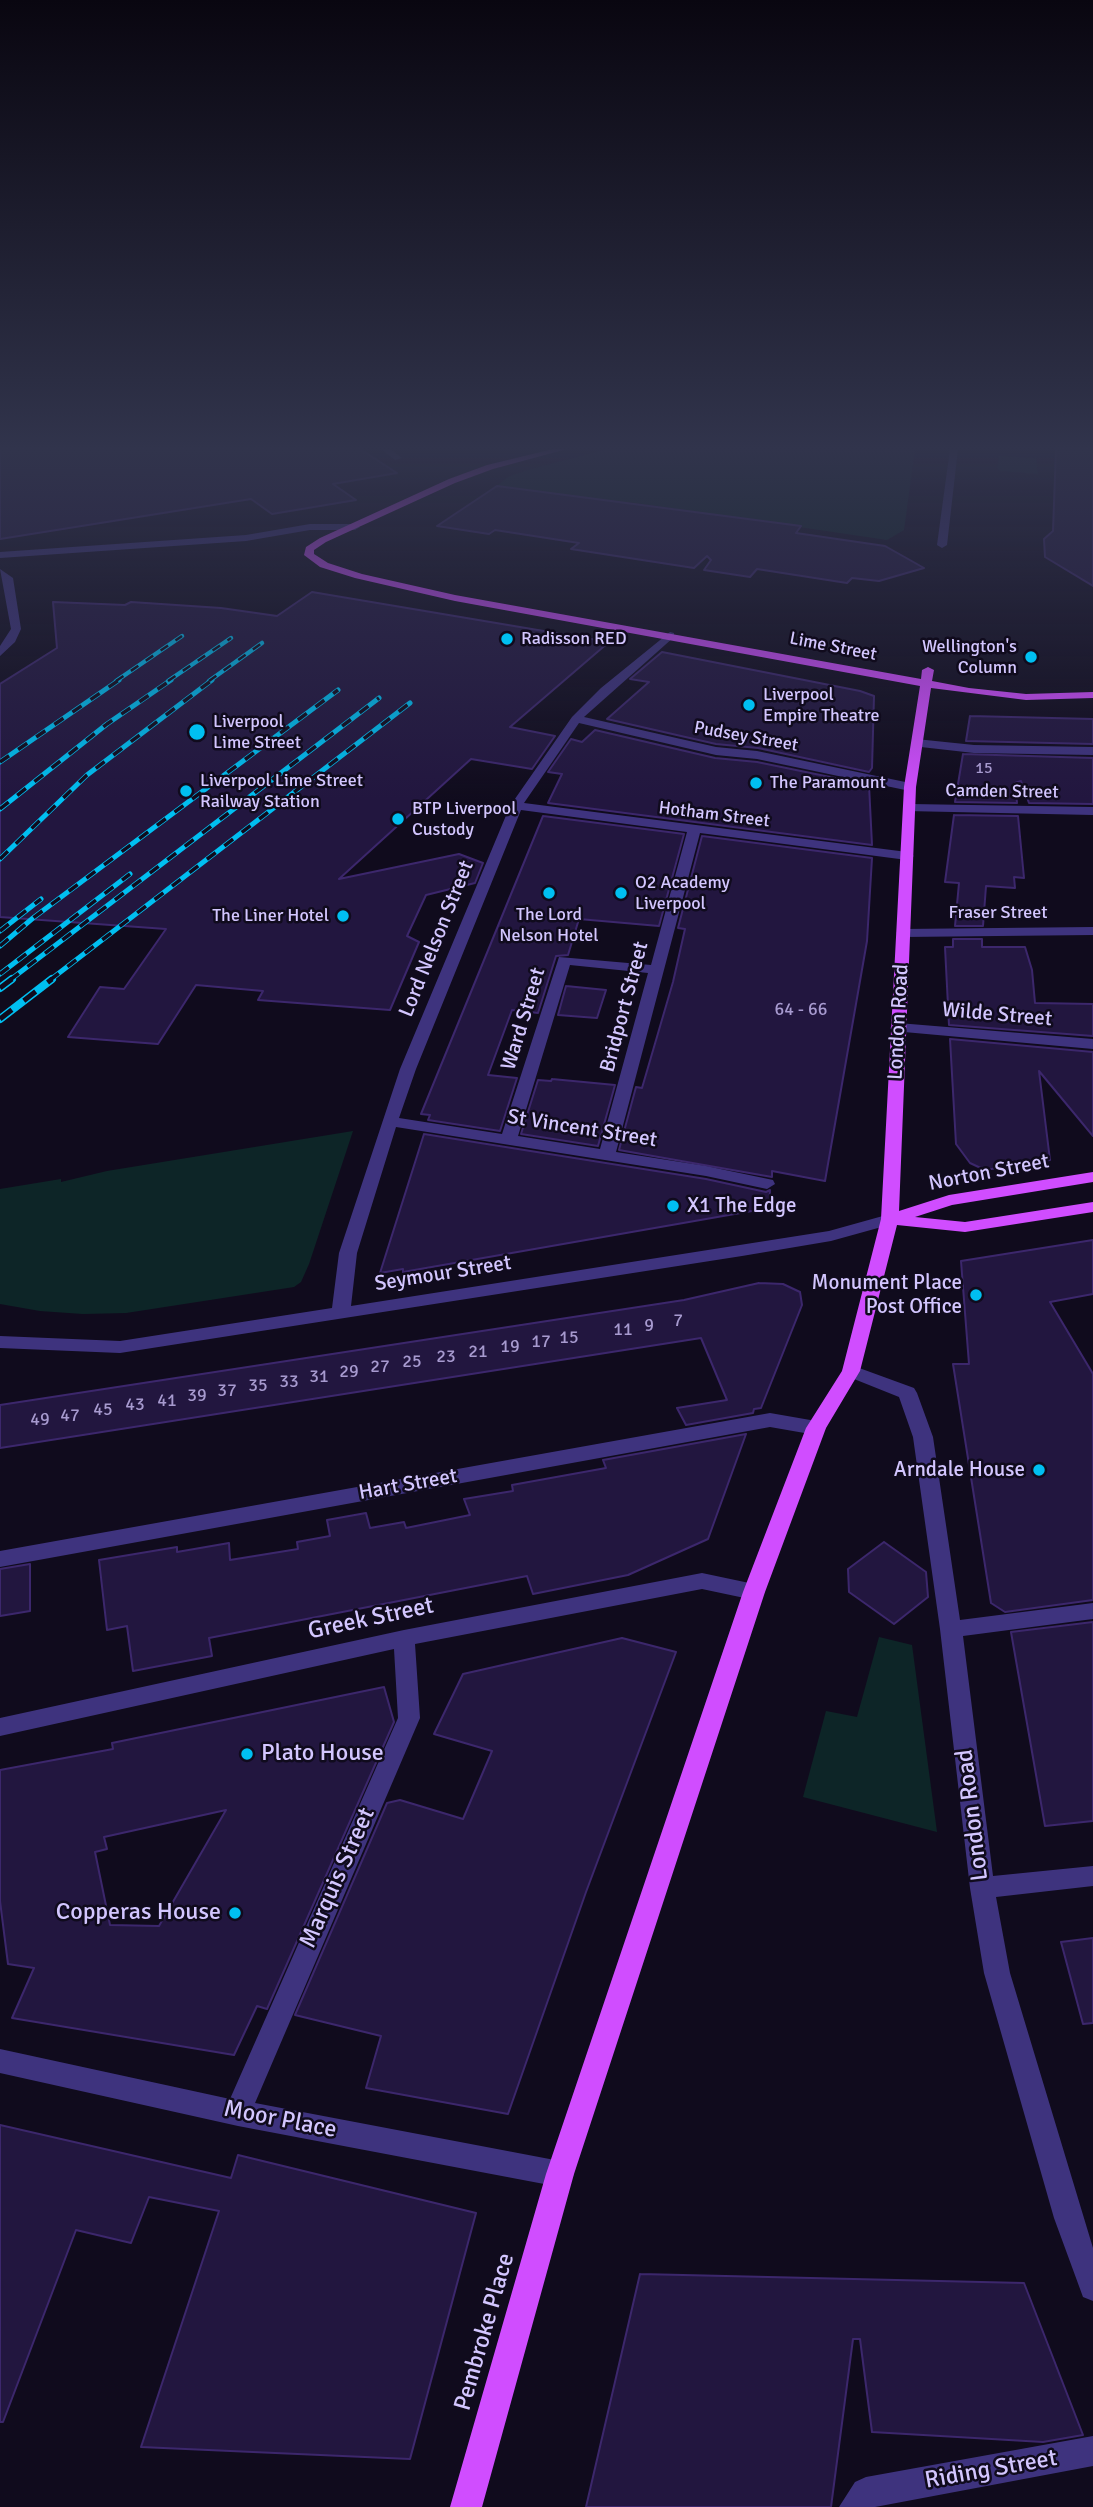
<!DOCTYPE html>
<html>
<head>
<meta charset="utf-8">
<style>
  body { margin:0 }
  canvas { display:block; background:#100b1d }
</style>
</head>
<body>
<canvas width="1093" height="2507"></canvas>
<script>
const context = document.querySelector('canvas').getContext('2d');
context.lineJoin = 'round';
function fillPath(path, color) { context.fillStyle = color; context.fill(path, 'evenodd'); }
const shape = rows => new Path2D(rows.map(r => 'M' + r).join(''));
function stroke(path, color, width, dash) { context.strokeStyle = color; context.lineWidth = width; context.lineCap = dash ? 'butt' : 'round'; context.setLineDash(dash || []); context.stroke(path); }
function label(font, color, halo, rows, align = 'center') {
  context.font = font + ' Signika,sans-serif'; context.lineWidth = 5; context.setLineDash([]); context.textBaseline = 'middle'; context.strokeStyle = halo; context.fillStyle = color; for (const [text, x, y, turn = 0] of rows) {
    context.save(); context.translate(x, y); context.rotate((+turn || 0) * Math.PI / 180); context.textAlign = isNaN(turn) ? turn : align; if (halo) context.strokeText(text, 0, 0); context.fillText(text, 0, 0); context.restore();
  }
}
const green = shape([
  [608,449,915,449,904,530,887,540,629,502,626,504,497,486,508,477,527,470],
  [999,456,1036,458,1038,474,1000,471,997,468],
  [353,1131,309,1264,301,1282,294,1287,126,1313,83,1314,40,1311,0,1304,0,1189,61,1179,61,1182,107,1171],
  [879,1637,912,1645,937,1832,803,1797,826,1711,857,1717]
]);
const building = shape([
  [0,449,360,449,397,473,333,484,356,500,272,514,251,499,0,539,0,449],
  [1056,449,1093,449,1093,586,1045,557,1044,539,1053,531,1056,449],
  [497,486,801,526,796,533,885,546,924,568,879,581,852,578,847,583,757,569,750,577,704,570,711,560,707,556,694,568,571,549,579,543,495,530,489,534,437,526,497,486],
  [312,592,609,642,510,727,555,736,532,769,471,759,339,879,459,854,483,863,475,883,426,895,407,936,419,942,390,1010,258,1000,263,991,196,985,158,1044,68,1037,100,987,124,989,166,929,0,917,0,684,57,648,53,602,125,605,131,602,221,608,277,616,312,592],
  [662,652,860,691,874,696,872,768,869,772,758,748,716,744,607,719,649,682,630,679,662,652],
  [970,716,1093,719,1093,744,966,741,970,716],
  [595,730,715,758,757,762,869,785,872,845,548,803,562,774,548,772,571,739,582,742,595,730],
  [963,754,1093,758,1093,804,1029,803,1021,781,1015,783,1017,803,955,802,963,754],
  [954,815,1018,816,1024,878,1014,877,1015,888,986,886,983,926,955,926,959,883,945,882,954,815],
  [543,816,684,834,659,926,579,919,568,955,556,956,538,1013,512,1010,488,1075,517,1078,500,1131,428,1120,430,1115,421,1114,543,816],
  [702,836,872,858,867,941,825,1181,772,1171,772,1177,619,1150,636,1087,642,1088,673,982,685,929,678,928,702,836],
  [953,939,982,939,982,947,1025,947,1032,970,1035,1003,1093,1004,1093,1036,949,1025,945,947,953,947,953,939],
  [566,986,606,990,597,1018,558,1015,566,986],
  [950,1039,1093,1052,1093,1136,1039,1071,1050,1160,985,1170,970,1163,956,1144,950,1039],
  [552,1079,615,1085,598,1146,521,1134,538,1080,551,1081,552,1079],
  [424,1134,706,1179,766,1192,770,1190,769,1208,403,1272,403,1269,380,1273,424,1134],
  [1093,1240,1093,1294,1050,1302,1093,1374,1093,1600,1005,1612,991,1603,953,1364,969,1364,961,1261,1093,1240],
  [759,1283,783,1284,800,1292,802,1305,761,1408,754,1409,753,1413,686,1425,677,1408,727,1400,701,1338,0,1448,0,1405,684,1300,759,1283],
  [746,1434,708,1539,628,1575,533,1594,527,1576,209,1638,212,1656,133,1671,127,1626,107,1630,99,1560,177,1547,177,1552,229,1543,230,1560,298,1549,297,1542,330,1536,327,1520,366,1513,370,1528,404,1522,406,1528,470,1515,464,1499,513,1491,512,1485,606,1468,603,1460,746,1434],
  [884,1542,926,1572,928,1597,894,1624,849,1592,848,1569,884,1542],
  [30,1564,30,1611,0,1616,0,1569,30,1564],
  [1093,1622,1093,1821,1045,1826,1011,1632,1093,1622],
  [622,1638,676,1652,586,1892,508,2114,366,2088,381,2036,295,2015,387,1803,400,1800,463,1819,492,1751,434,1734,463,1674,622,1638],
  [384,1687,394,1722,267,2009,257,2006,234,2055,12,2018,34,1968,8,1964,0,1901,0,1770,113,1749,112,1743,384,1687],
  [226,1810,159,1926,110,1925,95,1852,107,1849,104,1837,226,1810],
  [1093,1938,1093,2023,1083,2024,1061,1942,1093,1938],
  [0,2125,231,2178,238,2155,476,2213,410,2459,141,2447,219,2211,149,2197,131,2243,76,2230,3,2422,0,2422,0,2125],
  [640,2274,1024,2283,1083,2435,1043,2442,872,2432,860,2339,853,2339,831,2507,586,2507,640,2274]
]);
const minor = shape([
  [381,449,390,449,402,458,395,460,381,449],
  [950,449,958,449,947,545,942,548,937,545,950,449],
  [310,524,355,524,360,527,355,530,310,530,246,541,0,558,0,552,246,535,310,524],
  [0,569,13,578,21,629,15,642,0,656,0,646,11,629,0,569],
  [670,632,674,633,674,637,584,717,716,747,757,751,910,783,916,787,910,791,757,759,716,755,579,723,524,803,907,852,914,856,907,860,700,833,616,1152,706,1166,773,1180,775,1184,767,1189,706,1176,396,1127,357,1253,351,1306,829,1231,890,1214,896,1215,899,1219,896,1223,831,1241,742,1256,120,1353,0,1348,0,1336,120,1341,332,1308,339,1253,400,1069,510,806,572,717,601,688,670,632],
  [521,810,687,832,651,965,559,957,502,1134,399,1118,416,1069,521,810],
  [570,965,648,973,600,1149,518,1136,570,965],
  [916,739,974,745,1093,747,1093,755,974,753,912,746,912,740,916,739],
  [910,804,1093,807,1093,815,906,811,904,808,910,804],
  [1093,927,1093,935,903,937,896,933,903,929,1093,927],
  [898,1023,1093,1039,1093,1049,893,1031,890,1028,893,1025,898,1023],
  [851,1365,914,1388,917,1393,933,1437,960,1620,1093,1603,1093,1619,963,1636,993,1876,1093,1866,1093,1886,996,1897,1010,1973,1093,2248,1093,2301,1083,2297,1054,2218,984,1973,970,1888,940,1629,913,1437,899,1397,844,1375,842,1371,844,1367,851,1365],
  [770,1413,816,1421,823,1423,826,1428,823,1433,816,1435,770,1427,0,1567,0,1551,770,1413],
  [702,1573,754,1584,761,1586,765,1592,761,1598,754,1600,702,1589,415,1644,420,1718,255,2103,560,2161,570,2165,574,2174,570,2183,560,2187,238,2126,0,2073,0,2049,230,2099,398,1718,394,1649,0,1736,0,1718,404,1630,702,1573],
  [1093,2436,1093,2466,875,2507,839,2507,855,2482,866,2477,1093,2436]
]);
const major = shape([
  [553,449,567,449,493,469,455,483,326,542,314,550,314,554,328,563,362,574,455,595,921,679,922,670,928,667,934,670,932,681,969,688,1026,694,1093,692,1093,698,1026,700,931,688,916,787,899,1211,949,1195,1093,1172,1093,1182,952,1205,915,1217,965,1222,1093,1202,1093,1212,965,1232,897,1225,860,1371,826,1428,765,1592,574,2174,482,2507,450,2507,546,2174,743,1592,806,1428,842,1371,881,1219,904,787,920,686,455,601,355,578,320,567,304,555,306,547,320,538,449,479,487,465,553,449]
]);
const railFar2 = shape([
  [116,681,182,636],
  [168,681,231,638],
  [209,681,262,643]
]);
const railFar1 = shape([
  [0,762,119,680],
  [0,809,107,724,171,680],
  [0,859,87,775,212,680],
  [0,931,41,899],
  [0,946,33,918,338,690],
  [0,974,130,874],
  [10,980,379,698],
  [50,980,410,703]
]);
const rail = shape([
  [0,988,12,979],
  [0,1019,52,979]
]);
const markers = [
  [507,639,7,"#00bff1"],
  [1031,657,7,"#00bff1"],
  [749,705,7,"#00bff1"],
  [197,732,9,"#00bff1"],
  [756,783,7,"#00bff1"],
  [186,791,7,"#00bff1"],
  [398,819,7,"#00bff1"],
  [549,893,7,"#00bff1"],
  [621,893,7,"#00bff1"],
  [343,916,7,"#00bff1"],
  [673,1206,7,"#00bff1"],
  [976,1295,7,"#00bff1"],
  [1039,1470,7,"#00bff1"],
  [247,1754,7,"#00bff1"],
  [235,1913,7,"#00bff1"]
];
const farNumbernames = [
  ["15",984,769]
];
const farPoinames = [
  ["Radisson RED",521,639],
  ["Wellington's",1017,647,"right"],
  ["Column",1017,668,"right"],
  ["Liverpool",763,695],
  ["Empire Theatre",763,716],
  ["Liverpool",213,722],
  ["Lime Street",213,743],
  ["Liverpool Lime Street",200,781],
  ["Railway Station",200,802],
  ["The Paramount",770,783],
  ["BTP Liverpool",412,809],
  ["Custody",412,830],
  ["O2 Academy",635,883],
  ["Liverpool",635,904],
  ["The Lord",549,915,"center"],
  ["Nelson Hotel",549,936,"center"],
  ["The Liner Hotel",329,916,"right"]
];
const farStreetnames = [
  ["Lime Street",833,647,11],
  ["Pudsey Street",746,737,10],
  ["Camden Street",1002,792,1],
  ["Hotham Street",714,815,7],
  ["Fraser Street",998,913]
];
const numberNames = [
  ["64 - 66",801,1010],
  ["7",678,1321],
  ["9",649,1326],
  ["11",623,1330],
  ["15",569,1338],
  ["17",541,1342],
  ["19",510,1347],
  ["21",478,1352],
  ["23",446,1357],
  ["25",412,1362],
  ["27",380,1367],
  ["29",349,1372],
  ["31",319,1377],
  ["33",289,1382],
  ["35",258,1386],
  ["37",227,1391],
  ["39",197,1396],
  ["41",167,1401],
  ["43",135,1405],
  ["45",103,1410],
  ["47",70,1416],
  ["49",40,1420]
];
const streetNames = [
  ["Lord Nelson Street",437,939,-68],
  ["Bridport Street",625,1007,-75],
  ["Wilde Street",997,1015,5],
  ["Ward Street",524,1019,-73],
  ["London Road",899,1022,-87],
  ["St Vincent Street",582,1129,9],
  ["Norton Street",989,1173,-11],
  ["Seymour Street",443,1274,-9],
  ["Hart Street",408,1485,-10]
];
const poiNames = [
  ["X1 The Edge",687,1206,"left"],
  ["Monument Place",962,1283],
  ["Post Office",962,1307],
  ["Arndale House",1025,1470]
];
const nearStreetnames = [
  ["Greek Street",371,1619,-12],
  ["London Road",973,1815,-97],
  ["Marquis Street",338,1878,-66],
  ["Moor Place",280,2120,11],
  ["Pembroke Place",485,2332,-74],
  ["Riding Street",991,2470,-10]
];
const nearPoinames = [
  ["Plato House",261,1754],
  ["Copperas House",221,1913,"right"]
];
fillPath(green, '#0d2527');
fillPath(building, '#22163f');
stroke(building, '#3c276c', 2);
fillPath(minor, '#3e337e');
fillPath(major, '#d04dff');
stroke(railFar2, '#00bff1', 4.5);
stroke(railFar1, '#00bff1', 5);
stroke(rail, '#00bff1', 8);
stroke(railFar2, '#100b1d', 2.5, [9]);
stroke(railFar1, '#100b1d', 3.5, [11]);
stroke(rail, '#100b1d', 5, [15]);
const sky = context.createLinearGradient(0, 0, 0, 800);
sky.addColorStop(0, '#090610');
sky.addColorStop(0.56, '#31344c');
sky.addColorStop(1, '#31344c00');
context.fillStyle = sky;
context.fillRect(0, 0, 1093, 800);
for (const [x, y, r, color] of markers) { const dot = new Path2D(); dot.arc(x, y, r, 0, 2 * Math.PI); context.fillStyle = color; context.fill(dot); stroke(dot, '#100b1d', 2.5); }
label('16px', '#a79acf', null, farNumbernames);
label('18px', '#d3c6ff', '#100b1d', farPoinames, 'left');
label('18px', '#d3c6ff', '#100b1d', farStreetnames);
label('18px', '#a79acf', null, numberNames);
label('21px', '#d3c6ff', '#100b1d', streetNames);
label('21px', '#d3c6ff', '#100b1d', poiNames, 'right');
label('24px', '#d3c6ff', '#100b1d', nearStreetnames);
label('24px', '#d3c6ff', '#100b1d', nearPoinames, 'left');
</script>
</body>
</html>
